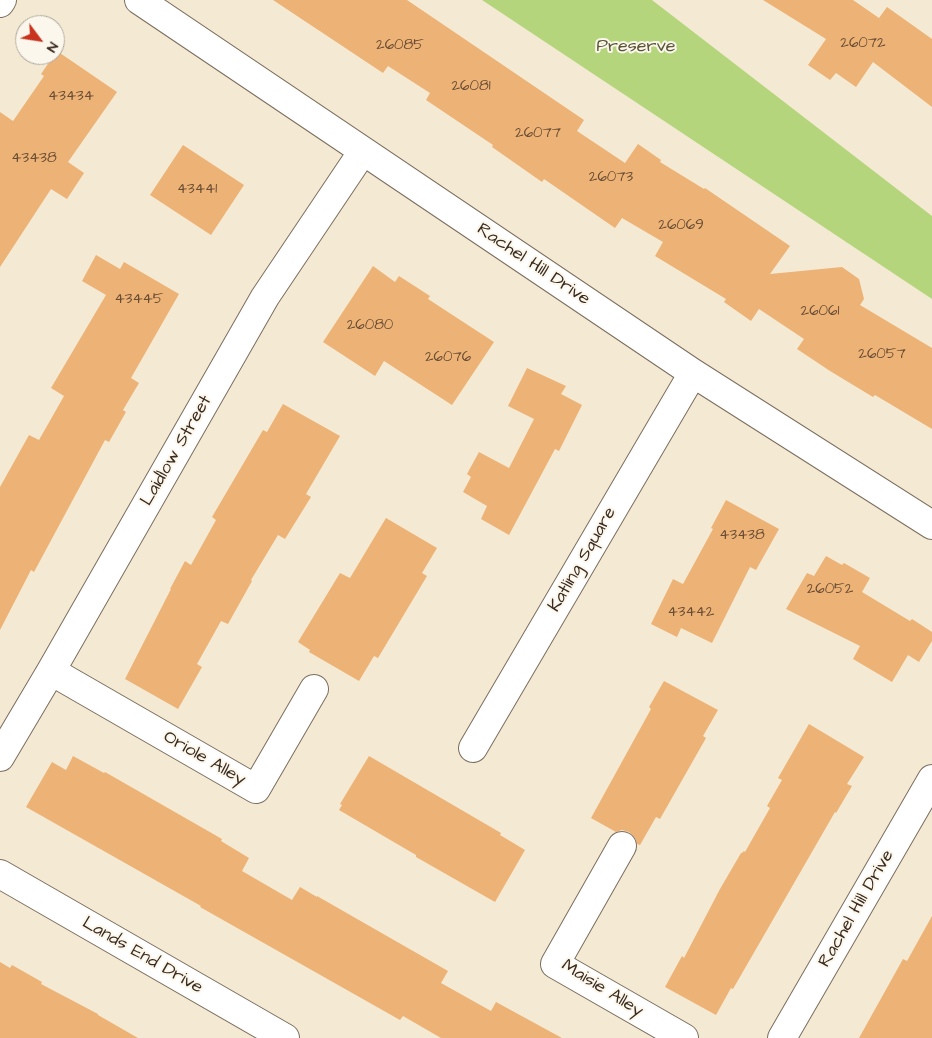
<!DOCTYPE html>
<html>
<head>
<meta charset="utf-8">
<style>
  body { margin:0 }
  #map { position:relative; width:932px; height:1038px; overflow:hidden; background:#f4ead4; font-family:"Architects Daughter",sans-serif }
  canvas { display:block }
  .north { position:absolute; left:15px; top:15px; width:50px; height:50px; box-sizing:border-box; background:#fbf7ec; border:1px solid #aea59a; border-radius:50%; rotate:121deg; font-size:14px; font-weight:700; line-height:20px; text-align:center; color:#3b2a1e }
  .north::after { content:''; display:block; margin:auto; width:18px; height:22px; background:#c8321e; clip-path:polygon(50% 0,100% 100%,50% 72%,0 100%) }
</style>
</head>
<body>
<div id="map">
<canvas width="932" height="1038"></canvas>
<div class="north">N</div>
</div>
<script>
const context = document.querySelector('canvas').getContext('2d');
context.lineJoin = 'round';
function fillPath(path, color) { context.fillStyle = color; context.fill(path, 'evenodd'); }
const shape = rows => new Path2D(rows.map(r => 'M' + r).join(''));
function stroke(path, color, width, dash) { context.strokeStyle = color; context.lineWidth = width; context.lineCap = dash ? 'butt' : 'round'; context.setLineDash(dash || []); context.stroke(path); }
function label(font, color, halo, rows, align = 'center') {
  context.font = font + ' "Architects Daughter",sans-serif'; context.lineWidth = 4; context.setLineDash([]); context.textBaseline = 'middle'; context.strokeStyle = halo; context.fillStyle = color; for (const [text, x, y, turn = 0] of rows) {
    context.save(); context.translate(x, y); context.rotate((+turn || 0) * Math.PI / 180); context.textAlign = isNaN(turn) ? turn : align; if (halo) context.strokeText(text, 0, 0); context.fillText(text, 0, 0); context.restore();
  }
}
const green = shape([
  [482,0,652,0,932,216,932,299]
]);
const building = shape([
  [273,0,407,0,584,120,577,131,625,163,638,144,661,160,660,162,704,189,705,188,790,246,770,274,842,267,859,279,864,299,860,305,932,348,932,429,875,395,873,397,830,371,797,349,804,339,759,309,751,321,724,302,726,299,655,256,663,242,622,218,615,228,544,179,542,182,492,147,493,145,426,100,430,93,388,66,383,73],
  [763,0,853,0,879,18,887,7,932,39,932,107,873,62,856,87,836,73,830,80,808,65,826,39],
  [57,51,117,92,68,162,84,173,67,199,51,189,0,267,0,112,13,121,44,76,41,74,54,55,55,55],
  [183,145,244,185,211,235,150,195],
  [96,255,120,269,124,262,179,294,131,378,139,383,123,410,126,412,109,442,105,440,34,572,31,570,0,630,0,487,29,435,39,440,64,396,51,388,106,295,82,281],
  [373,266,395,282,399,276,430,296,428,299,494,342,452,405,384,361,375,376,323,342],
  [527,368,566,386,561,394,582,405,559,451,555,449,509,535,481,519,487,506,463,492,471,477,467,474,479,452,509,468,534,419,508,406],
  [283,404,340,436,306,494,311,497,285,539,278,535,251,580,252,581,228,624,221,621,197,664,202,667,178,709,125,679,171,589,170,589,185,561,191,565,216,520,212,517,263,430,267,432],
  [726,500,779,529,756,570,750,567,712,643,681,628,677,637,651,624,673,579,683,584,713,529,711,528],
  [386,518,437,548,422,573,427,576,378,658,374,656,359,681,309,652,310,650,298,642,340,573,350,578],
  [826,556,842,565,844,563,870,578,862,592,910,621,912,619,932,632,932,641,919,662,908,655,892,682,853,659,860,646,786,609,807,573,814,576],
  [664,681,718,710,703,736,706,738,660,819,656,817,640,845,637,844,635,838,629,832,622,830,616,832,591,818,651,709,649,707],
  [809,724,864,757,847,784,852,786,836,813,835,812,733,989,731,988,716,1015,665,987,682,956,684,958,720,889,741,853,742,853,744,851,745,852,770,808,767,806,782,780,778,778],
  [73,756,104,773,105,772,222,839,221,841,249,858,242,871,292,900,300,887,317,897,317,896,448,971,441,983,491,1011,496,1002,562,1038,441,1038,403,1016,400,1020,200,907,201,906,26,807,52,762,66,770],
  [369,756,501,833,500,835,525,850,495,902,416,857,416,855,339,810,342,805,340,804],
  [932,916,932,1038,859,1038,903,959,907,961],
  [0,962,10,968,12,965,42,982,41,984,98,1014,98,1015,138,1038,0,1038]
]);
const minor = shape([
  [139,0,693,373,932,525],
  [0,3,2,0],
  [51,671,256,789,314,689],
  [473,748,693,373],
  [0,757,51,671,265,297,363,151],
  [622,846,555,964,684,1038],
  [0,874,285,1038],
  [782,1038,932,779]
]);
const numberNames = [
  ["26072",863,44],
  ["26085",400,46],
  ["26081",471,87],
  ["43434",71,97],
  ["26077",538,134],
  ["43438",34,159],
  ["26073",611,178],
  ["43441",197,190],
  ["26069",681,226],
  ["43445",139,300],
  ["26061",820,312],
  ["26080",370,326],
  ["26057",882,355],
  ["26076",448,358],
  ["43438",742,536],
  ["26052",830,590],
  ["43442",691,613]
];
const parkNames = [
  ["Preserve",636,47]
];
const streetNames = [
  ["Rachel Hill Drive",533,265,34],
  ["Laidlow Street",177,451,-60],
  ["Katling Square",583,560,-60],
  ["Oriole Alley",204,759,30],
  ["Rachel Hill Drive",857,909,-60],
  ["Lands End Drive",142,956,30],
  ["Maisie Alley",602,989,32]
];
fillPath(green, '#b5d57c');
fillPath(building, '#edb275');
stroke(minor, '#7c6d5e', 30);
stroke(minor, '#fff', 28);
label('15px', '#684c34', null, numberNames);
label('18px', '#5a5536', '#fbf7ec', parkNames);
label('18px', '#3b2a1e', '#fbf7ec', streetNames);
</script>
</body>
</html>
